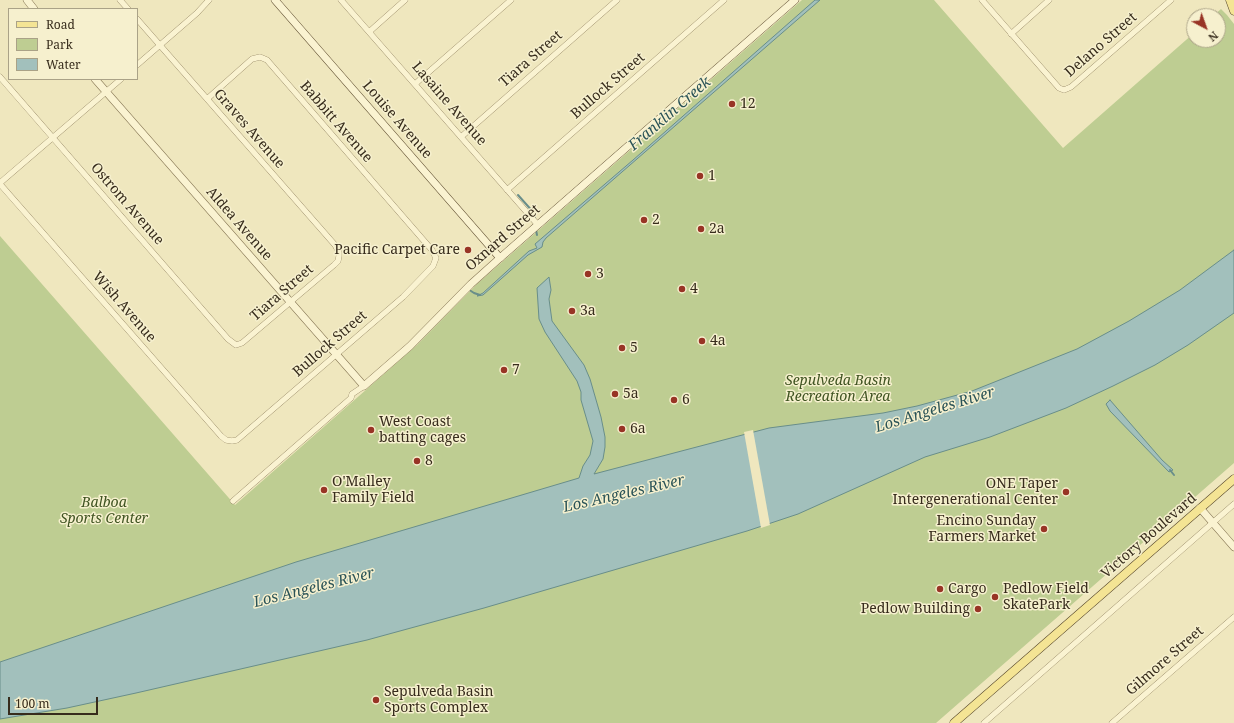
<!DOCTYPE html>
<html>
<head>
<meta charset="utf-8">
<style>
  body { margin:0 }
  #map { position:relative; width:1234px; height:723px; overflow:hidden; background:#efe7be; font-family:"Noto Serif",serif }
  canvas { display:block }
  .legend { position:absolute; left:8px; top:8px; width:130px; height:72px; box-sizing:border-box; background:#f6f0ce; border:1px solid #aaa287; margin:0; padding:5px 7px; list-style:none; font-size:12px; color:#372c1c }
  .legend li { display:flex; align-items:center; gap:8px; height:20px }
  .legend b { width:20px; border:1px solid #aaa287 }
  .north { position:absolute; left:1186px; top:8px; width:40px; height:40px; box-sizing:border-box; background:#f6f0ce; border:1px solid #aaa287; border-radius:50%; rotate:139deg; font-size:11px; font-weight:700; line-height:16px; text-align:center; color:#372c1c }
  .north::after { content:''; display:block; margin:auto; width:14px; height:18px; background:#983425; clip-path:polygon(50% 0,100% 100%,50% 72%,0 100%) }
  .scale { position:absolute; left:8px; top:697px; width:90px; height:18px; box-sizing:border-box; border:2px solid #372c1c; border-top:0; padding-left:5px; font-size:12px; line-height:14px; white-space:nowrap; color:#372c1c; -webkit-text-stroke:3px #f6f0ce; paint-order:stroke }
</style>
</head>
<body>
<div id="map">
<canvas width="1234" height="723"></canvas>
<ul class="legend">
<li><b style="height:5px;background:#f4e494"></b>Road</li>
<li><b style="height:11px;background:#becd92"></b>Park</li>
<li><b style="height:11px;background:#a2c0bc"></b>Water</li>
</ul>
<div class="north">N</div>
<div class="scale">100 m</div>
</div>
<script>
const context = document.querySelector('canvas').getContext('2d');
context.lineJoin = 'round';
function fillPath(path, color) { context.fillStyle = color; context.fill(path, 'evenodd'); }
const shape = rows => new Path2D(rows.map(r => 'M' + r).join(''));
function stroke(path, color, width, dash) { context.strokeStyle = color; context.lineWidth = width; context.lineCap = dash ? 'butt' : 'round'; context.setLineDash(dash || []); context.stroke(path); }
function label(font, color, halo, rows, align = 'center') {
  context.font = font + ' "Noto Serif",serif'; context.lineWidth = 3; context.setLineDash([]); context.textBaseline = 'middle'; context.strokeStyle = halo; context.fillStyle = color; for (const [text, x, y, turn = 0] of rows) {
    context.save(); context.translate(x, y); context.rotate((+turn || 0) * Math.PI / 180); context.textAlign = isNaN(turn) ? turn : align; if (halo) context.strokeText(text, 0, 0); context.fillText(text, 0, 0); context.restore();
  }
}
const green = shape([
  [802,0,934,0,1063,148,1194,33,1194,40,1218,40,1218,16,1213,16,1221,9,1227,15,1234,24,1234,463,936,723,0,723,0,236,235,505,417,345,477,284]
]);
const water = shape([
  [815,0,820,0,546,238,543,242,542,247,528,255,483,295,477,296,483,293,529,251,537,248,535,244,633,160,815,0],
  [1234,250,1234,313,1188,345,1155,365,1113,386,1066,408,990,437,925,457,798,514,747,531,484,608,367,640,136,693,67,708,0,719,0,662,296,562,579,478,583,466,590,455,593,441,581,400,581,392,577,381,545,332,539,319,537,288,549,277,551,290,549,299,552,321,584,365,590,379,601,417,605,437,605,447,603,459,594,474,769,428,883,413,917,406,972,391,1077,349,1129,321,1180,290,1234,250],
  [1110,400,1162,460,1173,470,1169,472,1110,411,1106,404,1110,400]
]);
const pier = shape([
  [753,430,770,525,761,528,744,432]
]);
const stream = shape([
  [518,195,534,213,535,219],
  [536,230,537,235],
  [468,289,474,293,480,295],
  [1170,470,1174,475]
]);
const minor = shape([
  [120,0,128,9],
  [341,0,538,225],
  [982,0,1059,88,1064,90,1071,87,1171,0],
  [369,32,405,0],
  [1011,34,1049,0],
  [137,65,197,13,209,0],
  [0,77,228,339,236,345,242,343,334,265,338,261,339,256,339,252,335,245,137,19],
  [415,84,511,0],
  [461,137,617,0],
  [0,183,121,79],
  [0,184,221,436,226,440,232,441,237,440,403,297,433,266,436,258,432,250,267,60,260,57,252,59,207,99],
  [507,190,724,0],
  [233,501,351,398,352,394,364,386],
  [984,723,1234,504],
  [1112,723,1234,617]
]);
const tertiary = shape([
  [27,0,34,9],
  [95,79,364,386,410,346,471,284,500,258],
  [1200,508,1234,547]
]);
const secondary = shape([
  [275,0,500,258,795,0]
]);
const primary = shape([
  [1230,0,1234,11],
  [954,723,1234,479]
]);
const markers = [
  [732,104,4,"#983425"],
  [700,176,4,"#983425"],
  [644,220,4,"#983425"],
  [701,229,4,"#983425"],
  [468,250,4,"#983425"],
  [588,274,4,"#983425"],
  [682,289,4,"#983425"],
  [572,311,4,"#983425"],
  [702,341,4,"#983425"],
  [622,348,4,"#983425"],
  [504,370,4,"#983425"],
  [615,394,4,"#983425"],
  [674,400,4,"#983425"],
  [622,429,4,"#983425"],
  [371,430,4,"#983425"],
  [417,461,4,"#983425"],
  [324,490,4,"#983425"],
  [1066,492,4,"#983425"],
  [1044,529,4,"#983425"],
  [940,589,4,"#983425"],
  [995,597,4,"#983425"],
  [978,609,4,"#983425"],
  [376,700,4,"#983425"]
];
const streetNames = [
  ["Delano Street",1101,45,-41],
  ["Tiara Street",531,59,-41],
  ["Bullock Street",608,86,-41],
  ["Lasaine Avenue",449,104,49],
  ["Louise Avenue",397,120,49],
  ["Babbitt Avenue",336,122,49],
  ["Graves Avenue",249,129,49],
  ["Ostrom Avenue",127,204,49],
  ["Aldea Avenue",239,224,49],
  ["Oxnard Street",503,238,-41],
  ["Tiara Street",282,293,-41],
  ["Wish Avenue",124,307,49],
  ["Bullock Street",330,344,-41],
  ["Victory Boulevard",1149,536,-41],
  ["Gilmore Street",1165,661,-41]
];
const poiNames = [
  ["12",740,104],
  ["1",708,176],
  ["2",652,220],
  ["2a",709,229],
  ["Pacific Carpet Care",460,250,"right"],
  ["3",596,274],
  ["4",690,289],
  ["3a",580,311],
  ["4a",710,341],
  ["5",630,348],
  ["7",512,370],
  ["5a",623,394],
  ["6",682,400],
  ["West Coast",379,422],
  ["batting cages",379,438],
  ["6a",630,429],
  ["8",425,461],
  ["O'Malley",332,482],
  ["Family Field",332,498],
  ["ONE Taper",1058,484,"right"],
  ["Intergenerational Center",1058,500,"right"],
  ["Encino Sunday",1036,521,"right"],
  ["Farmers Market",1036,537,"right"],
  ["Cargo",948,589],
  ["Pedlow Field",1003,589],
  ["SkatePark",1003,605],
  ["Pedlow Building",970,609,"right"],
  ["Sepulveda Basin",384,692],
  ["Sports Complex",384,708]
];
const parkNames = [
  ["Sepulveda Basin",838,381],
  ["Recreation Area",838,397],
  ["Balboa",104,503],
  ["Sports Center",104,519]
];
const waterNames = [
  ["Franklin Creek",670,114,-41],
  ["Los Angeles River",935,410,-17],
  ["Los Angeles River",624,494,-13],
  ["Los Angeles River",314,588,-14]
];
fillPath(green, '#becd92');
fillPath(water, '#a2c0bc');
stroke(water, '#698e8a', 1);
fillPath(pier, '#efe7be');
stroke(stream, '#698e8a', 2);
stroke(minor, '#887856', 6);
stroke(tertiary, '#887856', 8);
stroke(secondary, '#69583a', 8);
stroke(primary, '#55452b', 9);
stroke(minor, '#faf3d1', 5.5);
stroke(tertiary, '#faf3d1', 7);
stroke(secondary, '#faf3d1', 7);
stroke(primary, '#f4e494', 8);
for (const [x, y, r, color] of markers) { const dot = new Path2D(); dot.arc(x, y, r, 0, 2 * Math.PI); context.fillStyle = color; context.fill(dot); stroke(dot, '#f6f0ce', 1.5); }
label('14px', '#372c1c', '#f6f0ce', streetNames);
label('14px', '#372c1c', '#f6f0ce', poiNames, 'left');
label('italic 14px', '#405422', '#f6f0ce', parkNames);
label('italic 15px', '#2a5357', '#f6f0ce', waterNames);
</script>
</body>
</html>
